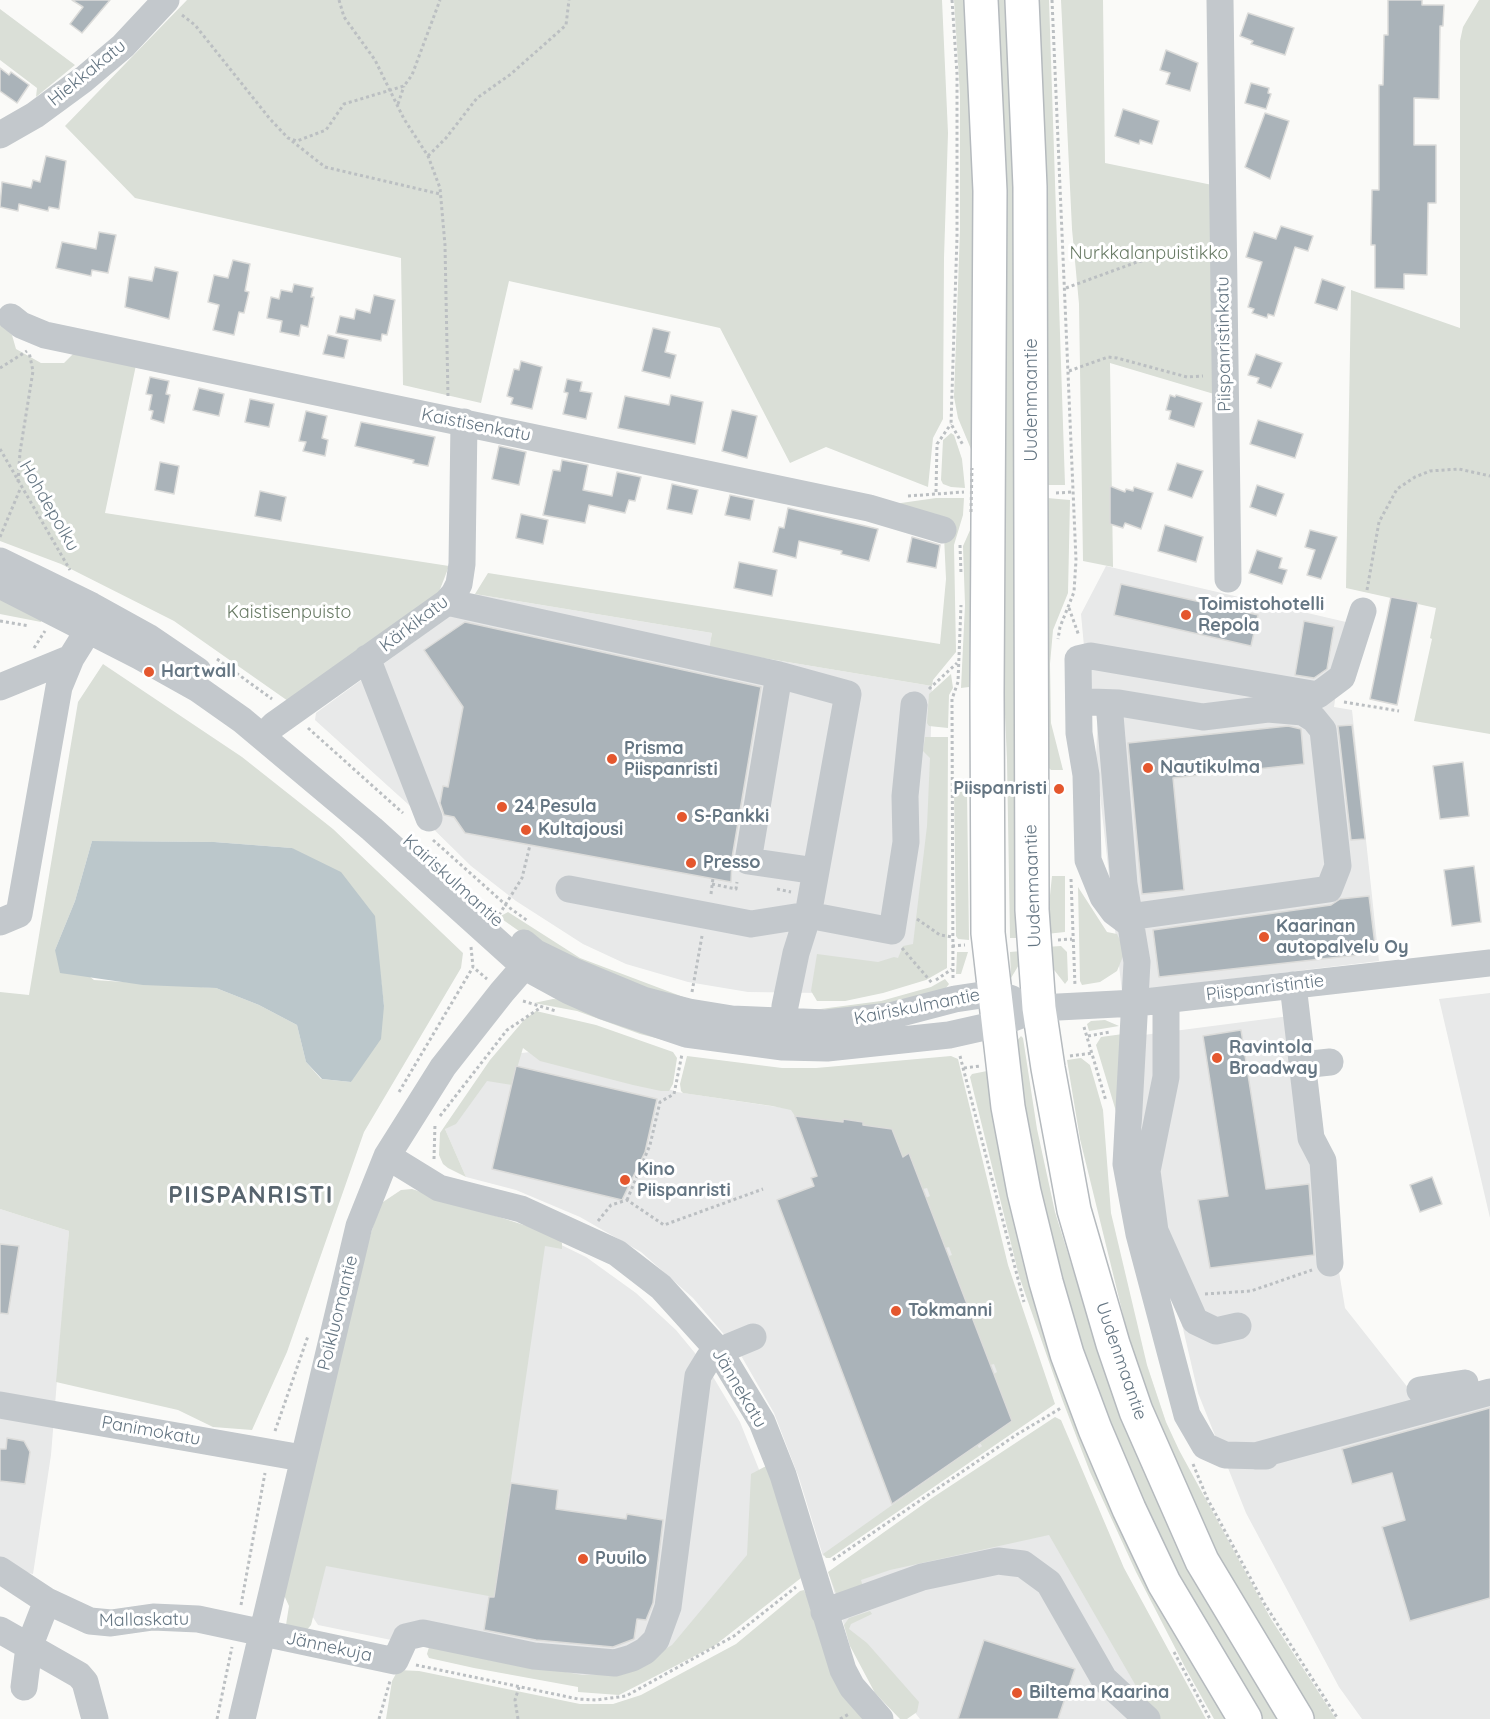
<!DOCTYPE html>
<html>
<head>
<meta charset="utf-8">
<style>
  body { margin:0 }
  canvas { display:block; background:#fafaf8 }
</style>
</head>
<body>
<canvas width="1490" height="1719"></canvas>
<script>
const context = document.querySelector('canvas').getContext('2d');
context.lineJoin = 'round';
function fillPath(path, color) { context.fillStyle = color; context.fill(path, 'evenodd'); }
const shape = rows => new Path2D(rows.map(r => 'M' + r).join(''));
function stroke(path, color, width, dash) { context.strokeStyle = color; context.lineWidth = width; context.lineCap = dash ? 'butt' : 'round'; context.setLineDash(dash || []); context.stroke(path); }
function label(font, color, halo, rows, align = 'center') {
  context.font = font + ' Quicksand,sans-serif'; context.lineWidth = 6; context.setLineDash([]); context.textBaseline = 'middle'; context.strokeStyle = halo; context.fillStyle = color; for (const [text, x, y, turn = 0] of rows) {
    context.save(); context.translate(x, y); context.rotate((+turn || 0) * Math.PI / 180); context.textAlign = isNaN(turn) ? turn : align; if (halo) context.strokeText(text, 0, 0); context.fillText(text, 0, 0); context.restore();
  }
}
const built = shape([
  [1106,566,1346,622,1334,707,1352,710,1379,961,1122,992,1096,759,1098,711,1086,668,1081,614],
  [475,594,712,633,709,649,932,686,925,972,821,993,748,992,688,982,626,964,583,944,516,901,471,866,409,805,315,720,316,713,467,603],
  [1490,993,1490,1218,1439,999],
  [1297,1015,1345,1308,1420,1403,1490,1385,1490,1719,1362,1719,1339,1687,1246,1513,1198,1393,1155,1208,1128,1037],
  [556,1049,677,1092,904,1126,1017,1422,823,1556,799,1478,774,1413,739,1352,693,1298,641,1252,580,1217,516,1190,466,1177,445,1129,496,1056],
  [0,1209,69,1231,51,1455,33,1574,0,1566],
  [547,1238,586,1257,636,1293,676,1330,709,1370,740,1422,766,1487,793,1576,631,1671,577,1678,318,1625,299,1596],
  [1025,1444,1186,1719,920,1719,887,1677,850,1646,829,1574]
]);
const green = shape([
  [187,0,942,0,948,133,944,258,943,419,933,438,928,487,826,447,790,463,720,328,509,281,481,403,403,385,401,258,135,198,65,126],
  [954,0,970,0,974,58,976,461,958,418,954,397,960,230,960,95],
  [994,0,1006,0,1017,52,1021,938,1010,938,1007,760,1001,624],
  [1037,0,1049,0,1065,485,1047,485],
  [1061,0,1103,0,1105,163,1222,187,1214,394,1110,363,1113,567,1083,561,1079,304,1072,229],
  [1479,0,1490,0,1490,734,1414,721,1432,639,1430,638,1436,608,1346,588,1351,290,1460,328,1460,41,1463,27],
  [0,9,75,65,36,97,37,88,0,60],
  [0,324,12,335,16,349,41,363,64,363,75,352,136,365,105,513,449,566,439,592,288,701,174,621,61,564,0,541],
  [951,433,954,435,962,459,965,488,951,487,943,484,941,480,943,440],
  [936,498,964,498,963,515,954,545,956,652,933,680,932,686,709,649,712,633,475,594,488,573,940,644,946,579,944,536,880,506],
  [1047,498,1070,500,1068,593,1053,630,1050,664,1051,723,1063,770,1051,770,1045,764],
  [971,528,975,528,975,613,969,687,961,688,965,605,963,546],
  [0,593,42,612,41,622,0,614],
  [103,664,242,757,333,829,463,953,461,968,364,1132,287,1352,252,1430,213,1427,178,1410,56,1382,69,1231,0,1209,0,992,29,995,78,702],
  [92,841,214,842,292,848,379,964,384,1006,351,1082,321,1079,306,1062,297,1025,259,1005,216,988,94,980,55,950,75,901],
  [951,674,953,688,949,695,948,728,929,726,927,723,929,694],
  [925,737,948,737,947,968,926,980,883,993,845,1001,817,1001,811,991,817,954,878,962,894,957,898,958,903,946,913,944,927,826,930,758,923,751],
  [954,790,967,790,969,940,958,939,956,936],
  [1052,876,1065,876,1065,932,1046,934],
  [1078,887,1107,932,1117,934,1123,946,1124,954,1117,971,1100,982,1082,985,1080,981],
  [508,912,580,958,686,998,685,1005,536,943,499,917],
  [1061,946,1067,952,1068,980,1065,984,1051,966,1046,947],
  [1022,951,1020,963,1011,978,1010,952],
  [957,952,968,952,961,974,956,974],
  [945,979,949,984,946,988,897,1007,813,1010,881,1001,931,987],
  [553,999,572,1000,679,1044,640,1034,577,1011,534,1003],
  [536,1011,596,1025,673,1052,677,1058,673,1084,669,1091,661,1091,633,1085,540,1061,523,1048,512,1085,487,1081,456,1124,445,1129,466,1177,448,1168,443,1164,439,1155,440,1133,490,1060,524,1020],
  [1105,1020,1119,1026,1089,1031,1087,1024,1091,1021],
  [1123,1034,1118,1118,1096,1045,1101,1037],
  [1021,1036,1023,1038,1037,1129,1055,1212,1084,1305,1140,1452,1282,1719,1259,1719,1145,1521,1065,1307,1025,1133,1015,1043],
  [687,1056,782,1068,816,1068,951,1056,958,1059,1008,1265,1055,1404,830,1558,826,1558,823,1554,977,1445,979,1448,982,1446,980,1443,994,1374,997,1372,994,1364,990,1365,971,1314,974,1313,972,1305,968,1306,949,1256,952,1255,949,1247,945,1248,926,1198,930,1196,927,1188,923,1189,909,1153,903,1157,892,1129,863,1125,863,1122,843,1119,843,1122,795,1116,791,1110,772,1106,683,1093,681,1091,680,1084],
  [1081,1058,1090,1065,1103,1110,1111,1213,1147,1365,1166,1422,1179,1450,1271,1619,1336,1719,1306,1719,1207,1544,1141,1388,1080,1139,1067,1060],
  [987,1071,1003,1157,1229,1719,1214,1719,1186,1669,1136,1572,1090,1472,1062,1399,1019,1276,970,1077,972,1074],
  [412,1189,558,1236,562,1243,562,1249,545,1246,494,1597,326,1566,311,1625,305,1632,286,1625,289,1606,284,1595,336,1346,380,1204,401,1190],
  [1055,1417,1061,1420,1124,1568,1206,1719,1160,1719,1156,1715,1140,1693,1049,1535,890,1570,861,1580,863,1587,837,1596,828,1572,932,1498],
  [768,1465,801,1578,714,1646,619,1695,578,1692,578,1687,474,1668,429,1658,427,1654,429,1647,582,1675,610,1674,640,1664,672,1645,747,1555,751,1474],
  [804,1590,864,1719,386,1719,392,1681,398,1670,419,1671,580,1704,613,1704,641,1695,736,1644,800,1591],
  [870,1611,872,1614,851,1624,849,1629,867,1643,919,1702,917,1712,907,1719,900,1719,875,1693,850,1646,844,1625,849,1618]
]);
const water = shape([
  [92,841,214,842,292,848,341,872,375,916,384,1006,381,1039,351,1082,322,1079,306,1062,297,1025,259,1005,216,988,143,985,60,973,55,950,75,901]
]);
const building = shape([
  [72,0,110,0,82,33,70,24,83,7,72,0],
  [1388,0,1422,0,1422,5,1444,5,1443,26,1440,26,1439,99,1414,98,1414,145,1436,145,1436,203,1428,203,1427,275,1404,274,1404,289,1375,288,1375,245,1371,245,1372,190,1379,190,1379,85,1383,85,1384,35,1388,35,1388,0],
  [1248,13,1294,28,1285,55,1251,44,1253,41,1240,36,1248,13],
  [1166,50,1198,63,1190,91,1166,84,1170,73,1160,70,1166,50],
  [0,68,9,75,11,72,29,85,17,103,0,91,0,68],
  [1251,83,1269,88,1268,93,1271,94,1266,109,1245,103,1251,83],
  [1123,109,1159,121,1152,144,1140,140,1139,144,1115,136,1123,109],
  [1265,113,1289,121,1270,179,1245,167,1265,113],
  [46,156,66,161,59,209,49,207,48,211,19,204,18,211,0,207,2,182,31,188,33,180,40,182,46,156],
  [1281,226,1313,236,1308,251,1295,247,1274,316,1268,314,1267,318,1252,313,1254,309,1248,307,1262,262,1246,257,1254,232,1276,239,1281,226],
  [99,232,116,235,108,273,92,270,91,276,56,268,62,242,96,249,99,232],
  [233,260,250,264,245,291,249,292,244,313,239,312,234,335,213,330,219,305,208,302,214,275,228,278,233,260],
  [155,267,178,272,169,319,125,307,129,277,152,281,155,267],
  [1322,279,1345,287,1337,310,1315,303,1322,279],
  [294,284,313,288,311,297,314,297,308,327,301,325,299,336,280,332,282,321,267,318,271,297,279,299,281,290,292,292,294,284],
  [374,295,395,300,387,335,382,334,381,341,336,333,340,316,354,319,356,309,370,313,374,295],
  [653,328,670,332,665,352,676,355,670,378,642,371,653,328],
  [328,335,348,340,344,358,323,354,328,335],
  [1256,354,1282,363,1271,388,1257,383,1259,378,1248,375,1256,354],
  [521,361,542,367,532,409,511,404,513,398,507,396,514,369,519,370,521,361],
  [150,377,169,381,166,394,170,395,164,423,151,419,153,411,149,410,152,395,146,394,150,377],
  [567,379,582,382,580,391,592,393,586,419,563,414,568,393,564,392,567,379],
  [199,388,224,394,219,416,193,410,199,388],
  [671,395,703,402,695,444,618,428,625,396,669,405,671,395],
  [1170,395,1175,397,1176,395,1202,403,1194,427,1169,419,1171,411,1166,410,1170,395],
  [250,399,274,404,269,427,245,422,250,399],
  [732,410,757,416,747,458,722,451,732,410],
  [306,411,327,416,322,438,328,440,325,456,303,451,306,442,299,441,306,411],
  [1258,420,1303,434,1295,458,1250,444,1258,420],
  [361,422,435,437,428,466,413,463,414,460,355,446,361,422],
  [499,446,526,452,519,485,492,479,499,446],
  [562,460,588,465,583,490,612,496,617,472,641,477,635,501,629,500,625,513,589,505,585,523,543,515,553,470,560,471,562,460],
  [160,462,179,466,174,494,155,490,160,462],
  [1177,463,1203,471,1192,498,1168,490,1177,463],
  [672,484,698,490,692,514,667,509,672,484],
  [1257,485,1284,494,1276,516,1250,507,1257,485],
  [1110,486,1125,492,1126,489,1133,491,1134,487,1153,493,1141,529,1125,523,1123,528,1110,524,1110,486],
  [260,491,286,497,281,521,255,516,260,491],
  [730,495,754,500,750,520,725,515,730,495],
  [788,508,878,529,869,561,841,554,842,551,799,541,796,558,773,552,779,527,784,528,788,508],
  [521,514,548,520,543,544,516,538,521,514],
  [1165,525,1203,537,1196,562,1158,551,1165,525],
  [1310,530,1337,537,1321,579,1307,575,1315,550,1305,547,1310,530],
  [912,537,940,545,936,568,907,562,912,537],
  [1257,550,1282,558,1279,568,1287,570,1282,584,1249,573,1257,550],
  [739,562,777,570,772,596,734,588,739,562],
  [1121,584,1258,615,1251,646,1114,615,1121,584],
  [1391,597,1418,602,1397,705,1370,699,1391,597],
  [1304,621,1334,627,1327,669,1314,678,1295,675,1304,621],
  [465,622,761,687,732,858,731,882,465,833,454,817,444,815,440,803,443,786,448,787,463,707,424,650,465,622],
  [1352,725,1365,839,1351,840,1338,726,1352,725],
  [1288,726,1301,729,1304,764,1173,778,1184,890,1142,894,1128,743,1288,726],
  [1463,762,1469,816,1440,819,1433,766,1463,762],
  [1474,866,1481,922,1452,926,1444,870,1474,866],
  [1369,896,1376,953,1159,977,1153,930,1331,905,1340,899,1369,896],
  [1241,1030,1266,1189,1309,1184,1314,1255,1210,1268,1198,1200,1228,1196,1203,1036,1241,1030],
  [516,1066,657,1099,645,1152,622,1200,492,1169,516,1066],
  [795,1116,843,1122,843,1119,863,1122,863,1125,892,1129,903,1157,909,1153,1012,1421,892,1504,777,1200,814,1186,811,1178,817,1176,795,1116],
  [1432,1177,1442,1204,1420,1212,1410,1185,1432,1177],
  [0,1244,19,1246,8,1314,0,1313,0,1244],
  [1490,1408,1490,1598,1410,1621,1382,1527,1405,1520,1392,1473,1352,1484,1342,1449,1490,1408],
  [7,1438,24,1441,30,1452,25,1484,0,1481,0,1449,6,1449,7,1438],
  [511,1483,558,1490,556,1509,626,1519,627,1514,663,1520,653,1603,646,1620,637,1619,634,1639,613,1647,536,1640,484,1630,489,1597,494,1597,511,1483],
  [984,1640,1075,1669,1058,1719,958,1719,984,1640]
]);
const path = shape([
  [339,0,344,17,375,60,404,119,428,156,440,188,445,245,448,397],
  [952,0,957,74,957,237,951,424,963,445],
  [1052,0,1076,560,1074,592,1060,627,1058,639],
  [182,15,195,25,270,119,288,138,297,141,326,130,344,104,404,86,412,75,440,0],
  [398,104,404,86],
  [292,141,325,167,440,194],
  [428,156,446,138,477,98,511,74,566,25,569,0],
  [1066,288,1137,262,1202,247],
  [0,368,27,351],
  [1069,371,1108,357,1117,358,1187,377,1203,376],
  [0,449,70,570],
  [18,482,20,452,33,371,29,352],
  [936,492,937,444,951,424],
  [1056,493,1073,492],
  [908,496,964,492],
  [0,537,21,487],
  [960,545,961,574],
  [1367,590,1379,522,1397,489,1415,477,1430,471,1459,469,1490,476],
  [1069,608,1079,636],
  [0,621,29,626],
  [34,648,45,631],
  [217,659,272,699],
  [929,689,957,663],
  [1344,702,1399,711],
  [308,728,403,813],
  [433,840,507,906,528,921],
  [1071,879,1075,986],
  [712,884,736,889,737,882],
  [777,889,791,892],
  [711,894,713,878],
  [499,915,522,878,530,845],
  [917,919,940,935,952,937],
  [1058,940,1072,939],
  [952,946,965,945],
  [471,947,473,967,487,979],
  [902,948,932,983],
  [953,978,952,699,958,682,961,605],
  [936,980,952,969],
  [692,992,702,936],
  [523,1001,556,1011],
  [1084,1027,1106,1101],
  [1088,1036,1110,1032],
  [960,1056,1024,1302],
  [1070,1056,1093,1053],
  [964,1068,980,1066],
  [399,1092,473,967],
  [440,1116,507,1030,540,1008],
  [434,1159,435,1124],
  [627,1200,650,1145,660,1102,674,1094,682,1054],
  [598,1221,611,1205,627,1200,664,1225,763,1189],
  [1205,1294,1251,1291,1312,1270],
  [275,1431,308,1336],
  [1193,1464,1207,1498,1264,1603,1338,1719],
  [833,1560,1016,1435,1061,1408],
  [241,1605,265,1473],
  [1174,1652,1210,1719],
  [416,1665,578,1699,596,1700,626,1696,734,1636,796,1587],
  [217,1719,232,1647],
  [379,1719,390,1681],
  [518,1719,515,1700,519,1687],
  [840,1719,849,1714]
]);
const minor = shape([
  [1220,0,1228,579],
  [0,135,35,115,84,79,123,46,166,0],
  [11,317,21,325,45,335,869,508,943,530],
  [0,561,92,606,148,637,198,671],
  [0,585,139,656,198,689,242,720,372,829,525,967,569,991,603,1006,686,1034,783,1047,827,1048,949,1035,998,1024,1039,1008,1136,1003,1490,963],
  [447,602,779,675,848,694,808,915,796,953,785,1006,783,1040],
  [367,658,429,818],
  [779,675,748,861,816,871],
  [0,687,71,658],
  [1091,702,1119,703,1203,717,1268,709,1303,712,1314,719,1323,730,1338,866,1329,889,1129,917],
  [1109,703,1124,884,1137,962,1126,1164,1139,1234,1187,1415,1205,1446,1225,1455,1266,1456],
  [263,736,274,725,447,602,454,594,459,584,462,564,464,422],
  [569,889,751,924,808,915,892,931,906,842,905,796,914,705],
  [0,922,19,914,59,687,71,658,81,642,91,611],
  [1130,924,1114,912,1103,897,1088,860,1086,775,1079,733,1078,659,1091,656,1318,695,1342,677,1363,611],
  [524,943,536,953,573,971,643,1000,689,1012,732,1019,826,1023,890,1016,955,999,995,993,1012,999],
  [1293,985,1311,1138,1323,1161,1330,1263],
  [1166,1000,1166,1077,1147,1171,1155,1231,1195,1321,1216,1331,1238,1326],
  [1302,1065,1330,1062],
  [387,1156,439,1188,521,1209,617,1253,661,1287,719,1351,762,1422,783,1475,843,1670,852,1687,880,1719],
  [1420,1390,1465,1383],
  [0,1405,302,1458],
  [1255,1456,1490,1392],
  [0,1570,47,1601,90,1621,111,1623,153,1617,198,1619,395,1661,406,1637,423,1633,534,1656,615,1663,632,1658,645,1651,656,1640,668,1607,698,1376,709,1358,719,1351,753,1337],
  [824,1612,922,1577,998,1561,1023,1564,1049,1583,1104,1679,1147,1719],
  [0,1630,79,1675,85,1682,95,1719],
  [24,1687,29,1647,47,1601],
  [242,1719,359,1226,387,1156,443,1067,502,992,535,954]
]);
const major = shape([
  [981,0,990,191,987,692,988,933,1008,1107,1024,1192,1046,1282,1067,1354,1095,1429,1129,1509,1164,1583,1245,1719],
  [1022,0,1030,187,1032,910,1039,1008,1048,1068,1074,1210,1113,1344,1136,1411,1202,1561,1297,1719]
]);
const pathBridge = shape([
  [971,512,972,468]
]);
const markers = [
  [1186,615,6,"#e4572e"],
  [149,672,6,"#e4572e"],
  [612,759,6,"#e4572e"],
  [1148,768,6,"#e4572e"],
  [1059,789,6,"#e4572e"],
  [502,807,6,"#e4572e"],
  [682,817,6,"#e4572e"],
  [526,830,6,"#e4572e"],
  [691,863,6,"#e4572e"],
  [1264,937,6,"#e4572e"],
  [1217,1058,6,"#e4572e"],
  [625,1180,6,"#e4572e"],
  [896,1311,6,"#e4572e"],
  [583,1559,6,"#e4572e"],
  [1017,1693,6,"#e4572e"]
];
const streetNames = [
  ["Hiekkakatu",87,73,-39],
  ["Piispanristinkatu",1224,344,-91],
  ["Uudenmaantie",1032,400,-90],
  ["Kaistisenkatu",476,425,11],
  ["Hohdepolku",49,506,60],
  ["Kärkikatu",414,624,-37],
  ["Kairiskulmantie",453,881,42],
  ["Uudenmaantie",1033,886,-92],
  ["Piispanristintie",1265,988,-7],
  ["Kairiskulmantie",917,1007,-11],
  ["Poikluomantie",338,1313,-76],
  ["Uudenmaantie",1121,1361,71],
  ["Jännekatu",739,1388,59],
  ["Panimokatu",151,1431,10],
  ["Mallaskatu",144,1620,-1],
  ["Jännekuja",329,1647,12]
];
const parkNames = [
  ["Nurkkalanpuistikko",1149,254],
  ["Kaistisenpuisto",289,613]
];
const poiNames = [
  ["Toimistohotelli",1198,605],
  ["Repola",1198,626],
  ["Hartwall",161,672],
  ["Prisma",624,749],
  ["Piispanristi",624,770],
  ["Nautikulma",1160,768],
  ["Piispanristi",1047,789,"right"],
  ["24 Pesula",514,807],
  ["S-Pankki",694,817],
  ["Kultajousi",538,830],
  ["Presso",703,863],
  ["Kaarinan",1276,927],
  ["autopalvelu Oy",1276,948],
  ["Ravintola",1229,1048],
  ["Broadway",1229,1069],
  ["Kino",637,1170],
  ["Piispanristi",637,1191],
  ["Tokmanni",908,1311],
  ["Puuilo",595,1559],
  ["Biltema Kaarina",1029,1693]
];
const districtNames = [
  ["PIISPANRISTI",251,1196]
];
fillPath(built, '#e8e9e9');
fillPath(green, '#dadfd7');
fillPath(water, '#bbc7cb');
fillPath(building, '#aab3b9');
stroke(building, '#dcdcda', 1.5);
stroke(major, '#b5babe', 36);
stroke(path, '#bbbfc2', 3, [3, 3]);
stroke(minor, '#c3c8cc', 27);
stroke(major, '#fff', 33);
stroke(pathBridge, '#bbbfc2', 3, [3, 3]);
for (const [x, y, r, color] of markers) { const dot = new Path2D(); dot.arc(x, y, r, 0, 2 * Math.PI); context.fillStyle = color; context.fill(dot); stroke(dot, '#fff', 2); }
label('18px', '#657683', '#fff', streetNames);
label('18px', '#687a64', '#fff', parkNames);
label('bold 18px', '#657683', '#fff', poiNames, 'left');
context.letterSpacing = '1.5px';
label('bold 24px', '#57646e', '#fff', districtNames);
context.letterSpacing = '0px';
</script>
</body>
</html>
